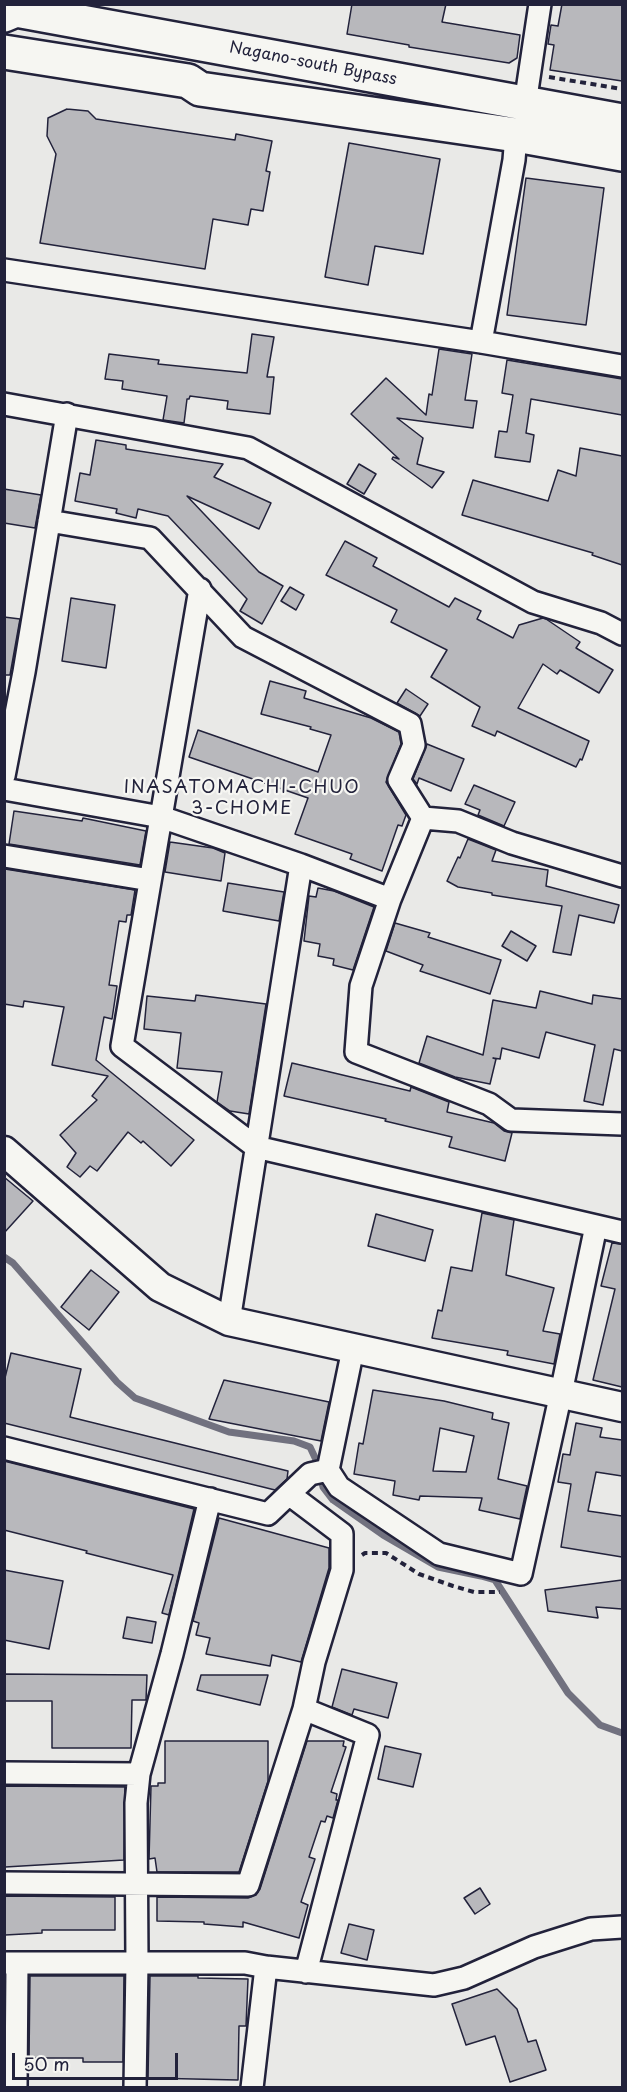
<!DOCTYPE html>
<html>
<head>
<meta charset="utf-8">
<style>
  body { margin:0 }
  #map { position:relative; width:627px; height:2092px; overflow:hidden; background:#e9e9e7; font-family:"Playpen Sans",sans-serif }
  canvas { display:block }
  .frame { position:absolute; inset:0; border:6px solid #22223b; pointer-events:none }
  .scale { position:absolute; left:12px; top:2053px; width:166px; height:27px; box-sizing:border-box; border:3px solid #22223b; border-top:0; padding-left:8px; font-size:18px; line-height:21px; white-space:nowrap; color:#22223b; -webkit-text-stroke:4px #f6f6f2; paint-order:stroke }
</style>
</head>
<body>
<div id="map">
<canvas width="627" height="2092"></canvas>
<div class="frame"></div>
<div class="scale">50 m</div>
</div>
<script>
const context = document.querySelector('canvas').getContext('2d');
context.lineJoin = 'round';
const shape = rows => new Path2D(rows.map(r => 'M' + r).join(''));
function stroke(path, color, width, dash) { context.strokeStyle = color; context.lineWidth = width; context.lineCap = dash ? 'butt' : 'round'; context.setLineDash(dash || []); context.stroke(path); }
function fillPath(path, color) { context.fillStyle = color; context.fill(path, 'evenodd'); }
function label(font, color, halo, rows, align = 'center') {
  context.font = font + ' "Playpen Sans",sans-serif'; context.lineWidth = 4.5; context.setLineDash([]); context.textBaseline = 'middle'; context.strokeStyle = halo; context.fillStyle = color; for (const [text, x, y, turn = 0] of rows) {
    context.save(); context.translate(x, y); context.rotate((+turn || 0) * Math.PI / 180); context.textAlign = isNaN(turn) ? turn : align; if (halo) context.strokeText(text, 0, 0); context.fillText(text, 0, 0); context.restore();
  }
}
const stream = shape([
  [4,1257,13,1263,117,1382,135,1398,229,1432,294,1441,310,1447,318,1464,323,1487,333,1500,383,1535,438,1567,481,1576,495,1580,568,1693,600,1725,622,1733]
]);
const building = shape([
  [352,4,446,4,442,22,520,35,517,58,509,63,409,47,409,45,347,34,352,4],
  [562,4,622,4,622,81,550,70,554,45,548,44,551,25,558,26,562,4],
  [67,109,88,111,96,119,235,140,236,134,272,141,266,171,270,172,263,211,251,209,248,225,213,219,205,269,40,243,56,154,47,136,48,118,67,109],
  [349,143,440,159,423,254,375,246,368,285,325,277,349,143],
  [526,178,604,188,586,325,507,315,526,178],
  [252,334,274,337,267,377,274,377,270,414,227,409,228,401,190,396,189,399,187,399,184,423,163,420,167,396,122,389,123,381,105,379,109,354,159,360,158,364,247,373,252,334],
  [439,349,472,354,465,400,477,401,473,428,397,418,423,438,417,464,444,472,432,488,392,459,393,457,399,459,351,414,386,378,426,415,429,394,432,395,439,349],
  [507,360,622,379,622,415,531,399,526,433,534,435,530,462,495,457,499,431,507,432,513,395,502,393,507,360],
  [96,440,126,445,126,449,223,464,214,477,271,503,259,529,187,496,259,572,283,586,262,624,240,611,247,599,168,516,138,509,136,518,116,513,117,509,75,501,80,473,90,475,96,440],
  [580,448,622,456,622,565,592,555,593,553,462,515,473,480,548,501,558,470,576,476,580,448],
  [359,464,376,474,364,494,347,484,359,464],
  [4,489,41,495,35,528,4,523,4,489],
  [345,541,377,558,373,566,449,607,455,598,481,611,477,619,513,638,519,625,543,618,546,619,580,642,576,648,613,670,599,693,560,670,557,674,543,664,518,708,589,741,582,760,580,759,576,767,497,731,495,736,472,726,480,707,431,677,447,650,391,622,397,610,326,575,345,541],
  [290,587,304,595,296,610,281,601,290,587],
  [71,598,115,605,106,668,62,661,71,598],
  [4,617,20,619,10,675,4,675,4,617],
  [270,681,306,691,304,698,371,718,399,732,401,744,386,782,406,815,402,826,398,825,382,871,350,859,352,854,295,834,308,798,189,757,198,730,318,772,331,735,310,729,311,727,261,714,270,681],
  [406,689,428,704,420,716,397,703,406,689],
  [427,744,464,759,451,791,419,778,417,784,413,779,427,744],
  [474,785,515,802,504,826,478,815,480,810,465,804,474,785],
  [14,811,82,821,83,818,146,831,140,865,9,844,14,811],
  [468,839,496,850,492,861,548,870,546,886,619,905,614,923,579,915,571,955,553,952,562,906,492,895,492,893,458,887,447,881,458,857,460,858,468,839],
  [170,842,213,848,225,853,221,881,165,872,170,842],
  [5,869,135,890,131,915,127,915,126,922,119,921,109,985,117,986,112,1019,104,1017,96,1060,194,1140,171,1166,143,1141,141,1143,128,1132,97,1171,90,1166,80,1177,67,1167,76,1153,60,1135,97,1100,92,1096,108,1076,52,1065,64,1007,24,1001,23,1007,4,1004,5,869],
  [228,883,284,892,279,921,223,911,228,883],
  [318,888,334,891,374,907,353,970,333,965,334,959,318,956,320,944,304,941,309,896,316,897,318,888],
  [395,923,430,933,428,937,501,960,490,994,420,971,423,965,386,951,395,923],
  [511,931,536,946,527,961,502,946,511,931],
  [540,991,592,1004,593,995,622,999,622,1051,614,1049,603,1105,584,1101,595,1045,546,1032,539,1058,502,1048,500,1059,493,1058,496,1059,490,1084,455,1077,419,1063,427,1036,483,1055,493,1000,536,1008,540,991],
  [196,995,266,1004,249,1114,230,1111,217,1102,222,1072,177,1068,181,1033,144,1029,147,996,195,1001,196,995],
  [292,1063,410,1091,411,1087,449,1102,447,1112,494,1123,504,1131,512,1133,505,1161,449,1147,452,1137,385,1121,386,1119,284,1096,292,1063],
  [4,1177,33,1201,4,1233,4,1177],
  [482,1213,514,1220,506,1275,554,1288,543,1331,560,1334,554,1364,507,1355,508,1351,432,1338,438,1310,442,1311,451,1267,472,1271,482,1213],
  [376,1214,433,1230,425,1261,368,1246,376,1214],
  [612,1243,622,1244,622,1387,593,1380,615,1289,601,1286,612,1243],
  [91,1270,119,1292,89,1330,61,1307,91,1270],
  [11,1353,81,1369,70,1417,288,1471,287,1479,275,1490,4,1423,4,1382,11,1353],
  [224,1380,329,1402,321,1441,209,1419,224,1380],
  [373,1390,444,1401,493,1413,492,1419,509,1423,498,1479,527,1486,520,1519,479,1510,482,1498,420,1496,419,1500,393,1495,395,1481,354,1474,359,1443,363,1444,373,1390],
  [440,1428,474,1436,466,1472,433,1471,440,1428],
  [576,1423,602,1428,600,1437,622,1440,622,1476,596,1472,588,1511,622,1516,622,1557,561,1547,571,1484,558,1482,563,1454,570,1455,576,1423],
  [4,1461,194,1509,169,1615,162,1613,173,1575,86,1553,87,1551,4,1530,4,1461],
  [219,1518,329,1548,329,1568,301,1662,272,1655,270,1666,206,1654,210,1638,196,1635,199,1623,193,1621,219,1518],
  [4,1570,63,1581,49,1649,4,1640,4,1570],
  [622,1580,622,1609,596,1607,598,1618,548,1611,545,1590,622,1580],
  [127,1617,156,1622,152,1643,123,1638,127,1617],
  [342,1669,397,1683,388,1718,354,1709,352,1715,332,1707,342,1669],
  [4,1674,147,1675,146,1700,132,1700,131,1748,52,1748,52,1701,4,1701,4,1674],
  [201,1675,268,1675,260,1705,197,1690,201,1675],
  [165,1741,268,1741,268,1781,239,1872,157,1872,155,1858,149,1859,151,1786,158,1786,158,1783,165,1783,165,1741],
  [307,1741,344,1741,343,1746,346,1747,331,1792,337,1794,336,1800,338,1800,333,1818,327,1816,325,1822,321,1821,309,1857,315,1859,301,1902,308,1905,299,1938,243,1922,243,1927,204,1924,204,1922,157,1921,157,1897,248,1898,256,1895,260,1889,307,1741],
  [385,1746,421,1754,413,1787,378,1779,385,1746],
  [4,1786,125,1787,124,1860,5,1867,4,1786],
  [480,1888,490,1904,475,1914,464,1898,480,1888],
  [5,1896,115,1897,115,1930,42,1930,42,1933,5,1935,5,1896],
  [349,1924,374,1930,367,1960,341,1953,349,1924],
  [30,1976,124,1976,123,2062,83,2062,83,2058,29,2058,30,1976],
  [150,1976,198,1976,198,1978,248,1979,246,2026,239,2026,238,2080,148,2078,150,1976],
  [497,1989,517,2009,528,2042,536,2040,546,2070,510,2082,495,2036,466,2045,452,2004,497,1989]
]);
const path = shape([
  [549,77,622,89],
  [362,1555,365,1553,386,1553,419,1574,453,1586,474,1592,500,1592]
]);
const street = shape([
  [525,104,540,4],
  [4,270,481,342,622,366],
  [481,342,514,160,516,135],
  [4,404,248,448,533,602,601,623,622,634],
  [49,521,150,538,243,637,410,724,414,745,399,780,423,818,390,899,361,986,356,1052,489,1104,511,1120,622,1124],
  [200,589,122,1046,256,1147,622,1232],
  [4,776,24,672,67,414],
  [4,789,161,817,301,865,390,899],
  [423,818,458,821,512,843,622,876],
  [4,856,150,880],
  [229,1321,301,865],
  [353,1349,328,1470,339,1487,439,1554,521,1574,561,1393,596,1226],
  [4,1448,268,1514,310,1474,328,1470],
  [304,1709,368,1735,306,1972],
  [4,1773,139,1774],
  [4,1883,248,1885,304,1709,314,1662,342,1570,342,1534,289,1494],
  [4,1963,245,1963,266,1967,434,1985,464,1978,534,1947,591,1929,622,1927],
  [16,2088,17,1964],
  [135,2088,137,1963,136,1803,139,1774,172,1654,210,1499],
  [252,2088,266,1967]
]);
const secondary = shape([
  [4,1151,160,1287,229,1321,622,1407]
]);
const highway = shape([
  [4,15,16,10,622,121],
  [4,52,188,81,200,89,516,135,622,154]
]);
const streetNames = [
  ["Nagano-south Bypass",313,64,11]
];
const neighbourhoodNames = [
  ["INASATOMACHI-CHUO",242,788],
  ["3-CHOME",242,809]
];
stroke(stream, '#71717f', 7);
fillPath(building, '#b8b8bc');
stroke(building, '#22223b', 1.5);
stroke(street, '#22223b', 26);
stroke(secondary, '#22223b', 33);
stroke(highway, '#22223b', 38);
stroke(path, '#22223b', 4, [6, 4.5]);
stroke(street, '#f6f6f2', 21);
stroke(secondary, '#f6f6f2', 28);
stroke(highway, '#f6f6f2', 33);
label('16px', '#22223b', '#f6f6f2', streetNames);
context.letterSpacing = '1.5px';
label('18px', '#22223b', '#f6f6f2', neighbourhoodNames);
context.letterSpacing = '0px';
</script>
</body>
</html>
